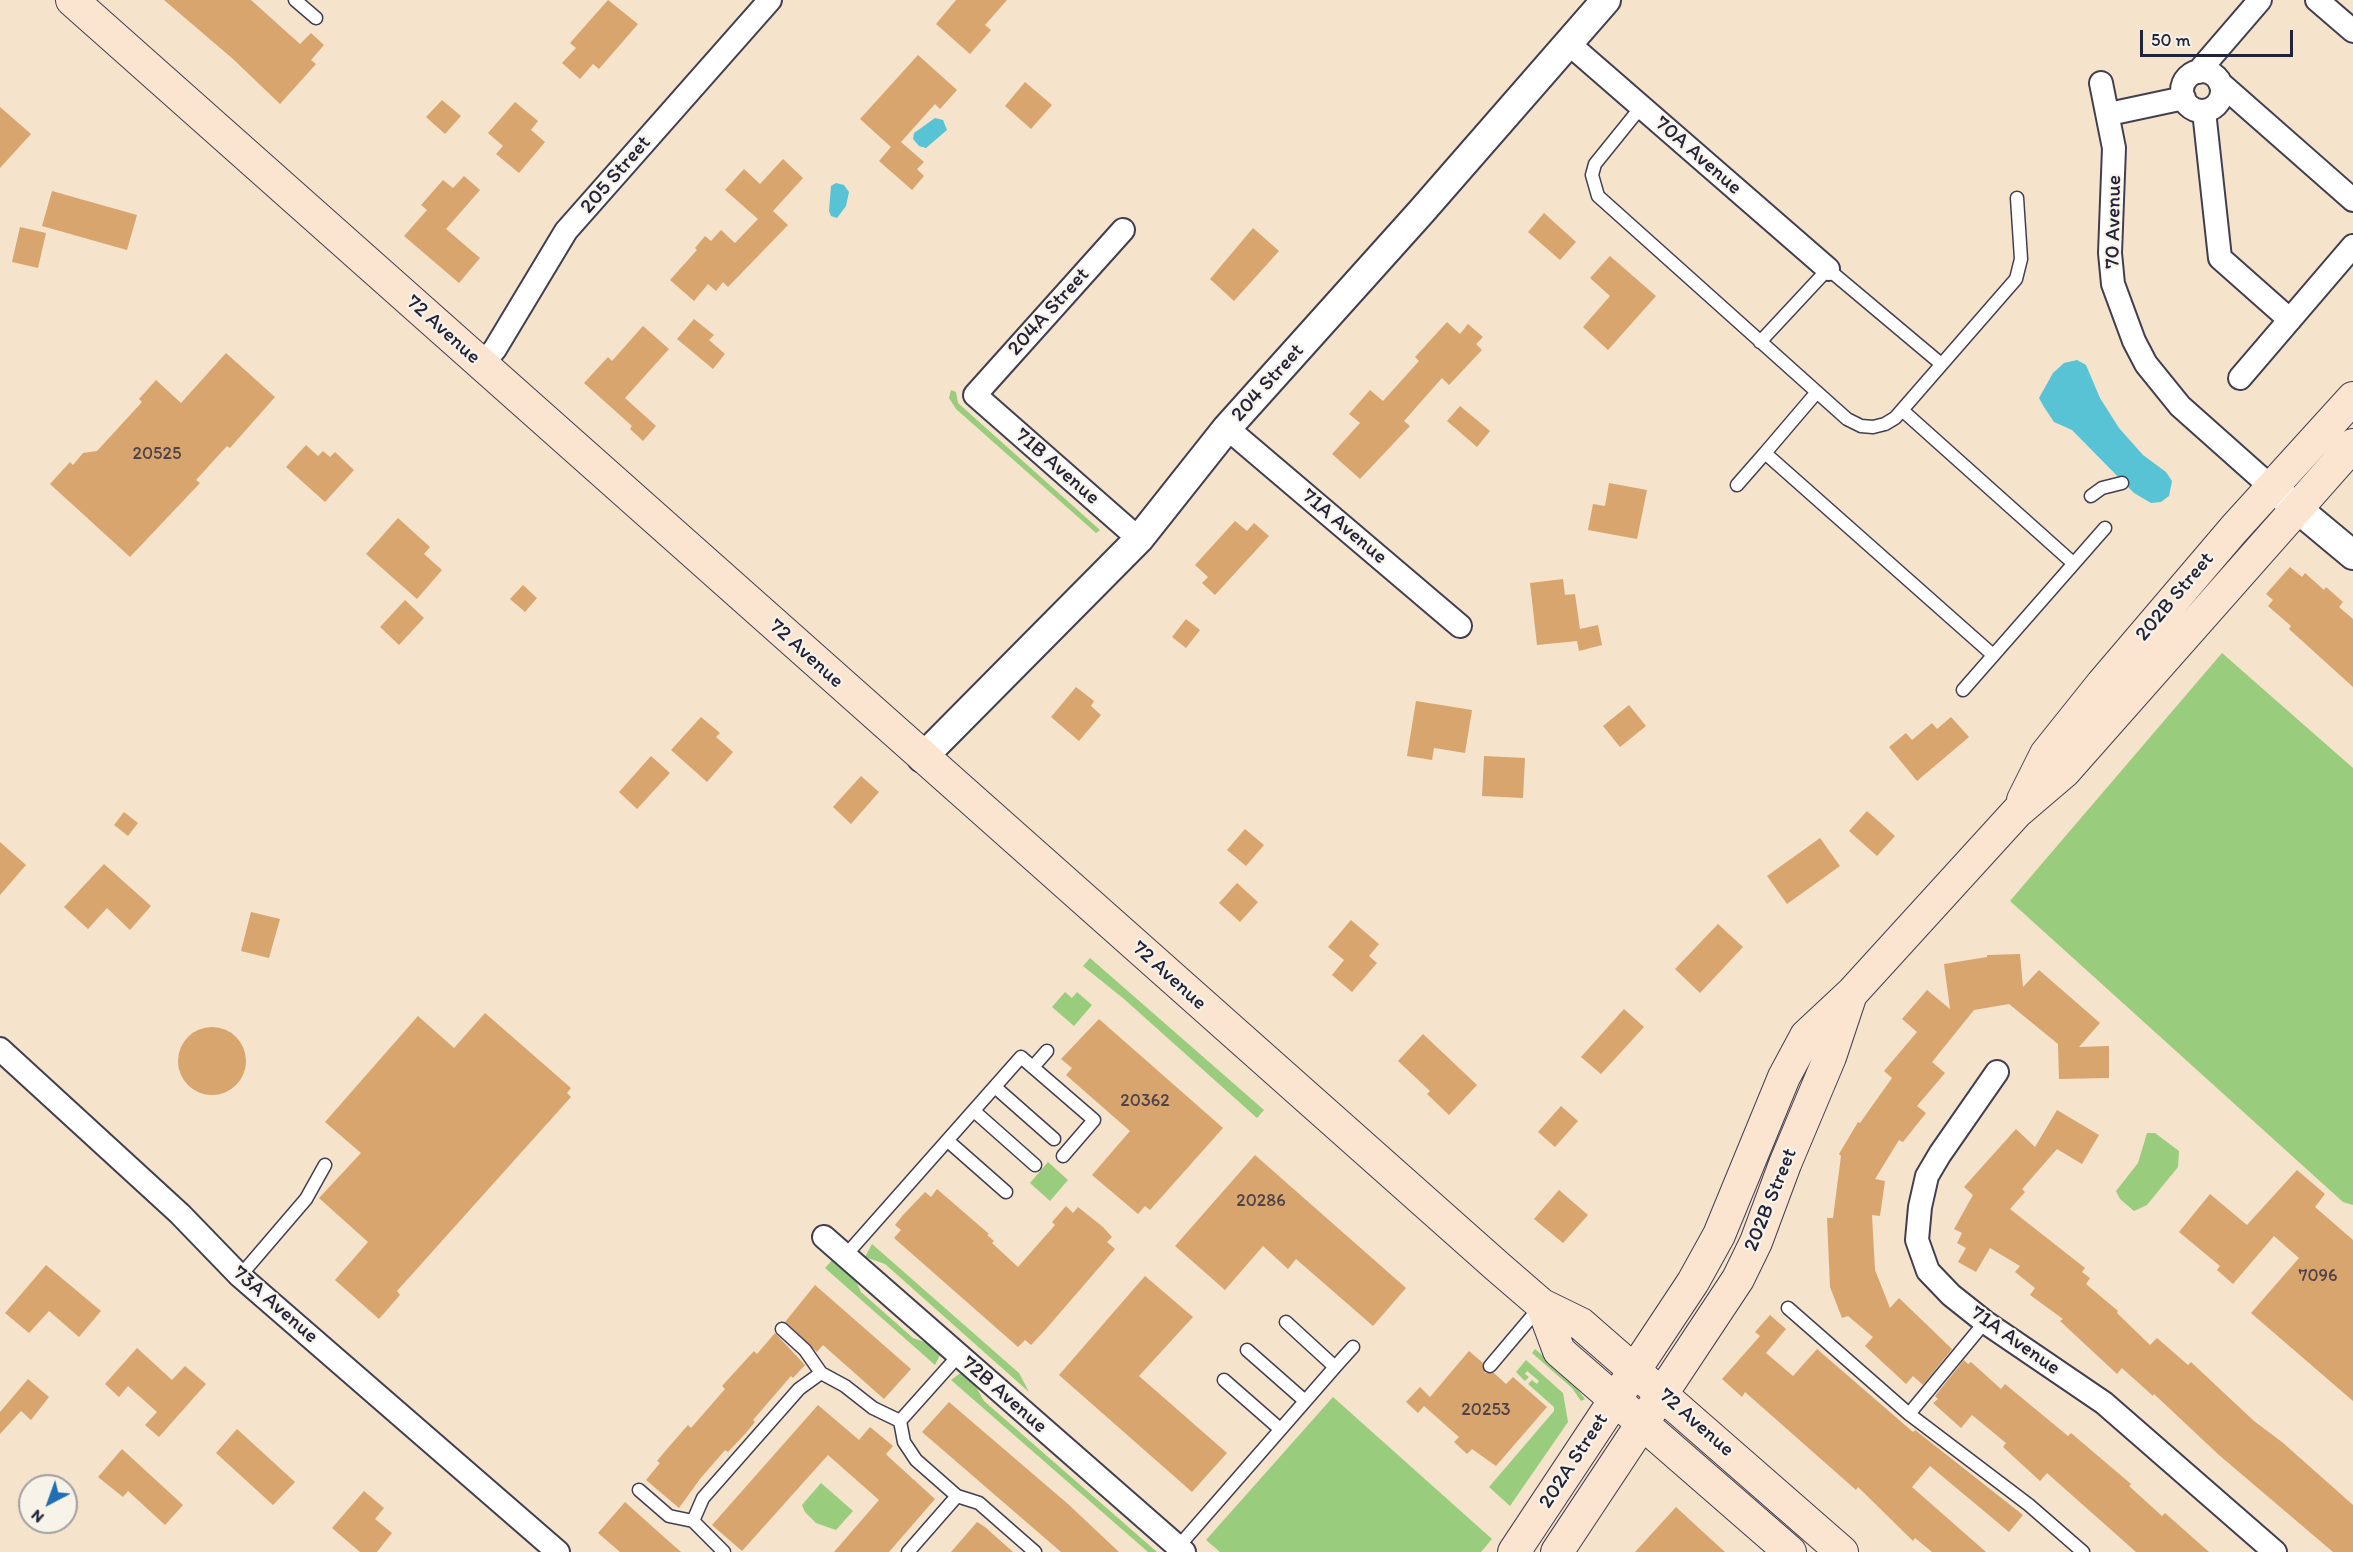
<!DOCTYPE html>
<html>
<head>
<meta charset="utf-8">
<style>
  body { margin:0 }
  #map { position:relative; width:2353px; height:1552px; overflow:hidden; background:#f5e3cb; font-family:Itim,sans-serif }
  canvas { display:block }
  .north { position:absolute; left:18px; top:1474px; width:60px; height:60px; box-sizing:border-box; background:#f7f3e8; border:2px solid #a29fa3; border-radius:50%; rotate:221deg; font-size:16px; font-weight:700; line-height:24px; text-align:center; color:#22223b }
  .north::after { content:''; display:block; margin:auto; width:21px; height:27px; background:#1f6fb2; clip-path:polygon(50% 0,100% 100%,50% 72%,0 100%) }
  .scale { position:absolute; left:2140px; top:30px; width:153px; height:27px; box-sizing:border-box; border:3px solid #22223b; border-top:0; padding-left:8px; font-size:18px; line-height:21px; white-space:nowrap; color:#22223b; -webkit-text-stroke:4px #f7f3e8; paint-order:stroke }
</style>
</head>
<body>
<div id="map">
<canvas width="2353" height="1552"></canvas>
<div class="north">N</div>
<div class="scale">50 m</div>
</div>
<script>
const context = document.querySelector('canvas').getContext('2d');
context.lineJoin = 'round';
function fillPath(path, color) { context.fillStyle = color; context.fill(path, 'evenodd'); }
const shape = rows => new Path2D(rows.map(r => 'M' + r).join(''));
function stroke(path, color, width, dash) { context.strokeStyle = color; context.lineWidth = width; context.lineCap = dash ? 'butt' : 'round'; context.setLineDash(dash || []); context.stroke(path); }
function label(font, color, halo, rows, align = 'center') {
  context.font = font + ' Itim,sans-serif'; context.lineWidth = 4.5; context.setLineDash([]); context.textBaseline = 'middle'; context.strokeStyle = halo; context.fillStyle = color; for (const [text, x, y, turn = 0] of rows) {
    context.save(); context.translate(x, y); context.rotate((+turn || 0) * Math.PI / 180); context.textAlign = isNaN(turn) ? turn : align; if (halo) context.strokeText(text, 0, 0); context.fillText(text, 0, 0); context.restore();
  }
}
const green = shape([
  [951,390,956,392,958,403,1100,530,1096,533,956,409,949,398],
  [2222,653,2353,768,2353,1205,2343,1202,2010,901],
  [1090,958,1264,1110,1257,1118,1124,999,1083,966],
  [1065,992,1072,998,1077,992,1092,1005,1074,1026,1052,1007],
  [2147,1133,2155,1133,2179,1151,2178,1167,2147,1205,2134,1211,2120,1199,2116,1191,2138,1163],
  [1048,1162,1068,1180,1050,1201,1030,1183],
  [872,1244,1019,1373,1029,1392,885,1264,865,1257],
  [834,1258,853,1275,861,1292,913,1338,930,1344,941,1353,935,1365,825,1268],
  [1535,1349,1569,1378,1585,1399,1581,1401,1572,1388,1532,1353],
  [1526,1360,1563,1393,1568,1422,1510,1506,1489,1487,1554,1411,1554,1407,1528,1384,1532,1380,1537,1384,1539,1381,1527,1371,1525,1374,1529,1377,1525,1381,1516,1372],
  [962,1372,972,1380,984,1401,1157,1552,1148,1552,951,1380],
  [1333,1397,1492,1539,1481,1552,1220,1552,1206,1540],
  [821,1483,853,1511,836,1530,816,1523,805,1512,802,1505]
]);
const water = shape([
  [935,118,943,120,947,130,926,148,919,146,913,139,914,133],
  [836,183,844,185,849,192,846,206,837,218,831,216,829,211,831,186],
  [2077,360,2086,365,2100,398,2119,428,2143,455,2166,472,2172,481,2169,496,2161,502,2151,503,2134,493,2072,430,2054,422,2044,407,2039,398,2053,373,2064,363]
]);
const building = shape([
  [164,0,251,0,300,44,311,33,324,45,311,60,316,64,280,104,233,59],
  [608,0,638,24,599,69,593,64,580,79,562,63,576,48,570,43],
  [956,0,1007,0,985,25,991,30,970,54,936,24],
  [918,55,957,90,940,109,935,104,901,142,924,162,917,169,924,176,912,190,879,161,891,147,860,119],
  [1025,82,1052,105,1031,129,1005,106],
  [442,100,461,116,445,134,426,117],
  [515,102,538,121,531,130,545,142,519,173,496,154,503,146,488,133],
  [0,107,31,134,0,168],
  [783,159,803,178,773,211,788,225,728,287,723,282,716,291,708,284,694,301,670,280,697,250,695,248,705,236,711,241,721,230,735,243,758,219,725,190,744,169,760,184],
  [464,176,480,190,446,229,480,258,459,283,404,236,427,210,421,205,443,180,453,188],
  [52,191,137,215,127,250,42,226],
  [1544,213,1576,242,1560,260,1528,232],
  [20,227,46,233,38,268,12,262],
  [1253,228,1279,251,1234,301,1210,279],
  [1610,256,1656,296,1608,350,1583,327,1610,296,1590,278],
  [694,319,714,335,709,340,725,354,713,369,677,339],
  [1447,322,1460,334,1468,324,1483,337,1476,344,1482,350,1449,385,1442,378,1404,421,1410,426,1360,479,1332,454,1360,423,1349,414,1370,390,1383,401,1419,361,1415,357],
  [643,326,669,349,625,398,656,426,643,441,630,429,632,426,584,383,608,357,612,361],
  [226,353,275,397,230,448,227,446,196,480,200,483,130,557,50,484,70,462,73,465,83,453,97,451,142,402,139,399,156,380,181,403],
  [1460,406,1490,431,1477,447,1447,421],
  [306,445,318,456,323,451,330,457,335,452,354,470,325,502,286,467],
  [1609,483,1647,490,1637,539,1588,530,1593,504,1605,506],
  [398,518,430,547,424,554,442,570,417,599,366,554],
  [1235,521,1247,531,1254,523,1269,536,1215,595,1202,583,1208,577,1195,565],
  [2290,567,2302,577,2305,573,2324,590,2326,587,2343,602,2339,607,2353,619,2353,687,2289,629,2291,626,2268,606,2273,600,2266,594],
  [1563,579,1565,595,1575,594,1580,629,1598,625,1602,645,1579,651,1577,641,1537,645,1530,583],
  [523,585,537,598,525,612,510,599],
  [405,600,424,618,399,645,380,627],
  [1186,619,1200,630,1186,648,1172,637],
  [1076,687,1094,701,1091,706,1101,715,1079,741,1051,717],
  [1416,701,1472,710,1465,753,1434,748,1432,760,1407,756],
  [1629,705,1646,726,1620,747,1603,726],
  [701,717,720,733,716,737,733,752,707,782,671,750],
  [1951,717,1969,737,1917,781,1889,747,1906,733,1912,740,1932,723,1937,729],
  [651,756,670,773,637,809,619,792],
  [1484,756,1525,758,1523,798,1482,796],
  [861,776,879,792,851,824,833,807],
  [1867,811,1895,836,1877,856,1849,831],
  [124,812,138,823,128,836,114,825],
  [1245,829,1264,845,1246,866,1227,850],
  [1820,838,1840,866,1787,904,1767,876],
  [0,842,26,865,0,895],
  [104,864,151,906,130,930,107,908,88,929,64,907],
  [1237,883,1258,902,1240,922,1219,903],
  [251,912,280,919,269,958,241,951],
  [1351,920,1379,944,1369,956,1377,963,1352,992,1332,975,1344,960,1328,947],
  [1718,924,1743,947,1700,993,1675,969],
  [2020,954,2023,987,2039,970,2100,1023,2079,1047,2109,1046,2109,1078,2059,1079,2058,1044,2009,1004,1974,1010,1932,1062,1945,1073,1917,1106,1926,1113,1903,1142,1899,1140,1875,1179,1885,1181,1880,1216,1872,1215,1875,1270,1890,1308,1899,1298,1952,1349,1923,1385,1913,1376,1906,1384,1865,1346,1873,1337,1848,1316,1842,1318,1830,1287,1827,1218,1833,1218,1841,1156,1839,1154,1858,1122,1860,1123,1892,1078,1884,1071,1917,1032,1902,1019,1927,990,1950,1009,1944,964,1987,957,1987,955],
  [1624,1009,1644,1027,1601,1074,1581,1057],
  [485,1013,571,1088,567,1093,571,1097,397,1291,400,1295,379,1319,335,1280,368,1242,319,1198,361,1153,325,1122,418,1016,454,1048],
  [1099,1019,1223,1128,1150,1210,1145,1206,1138,1214,1092,1175,1130,1131,1066,1075,1072,1068,1061,1059],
  '178 1061a34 34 0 1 1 68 0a34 34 0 1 1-68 0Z',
  [1423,1034,1477,1085,1449,1115,1427,1094,1430,1091,1398,1061],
  [1561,1106,1578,1121,1555,1147,1538,1132],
  [2057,1110,2099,1135,2082,1164,2057,1149,2022,1189,2025,1192,2010,1209,2085,1268,2082,1272,2090,1278,2086,1284,2118,1311,2117,1313,2150,1345,2157,1338,2188,1365,2191,1362,2254,1421,2282,1442,2353,1505,2353,1552,2333,1552,2219,1455,2154,1394,2153,1396,2122,1368,2117,1374,2060,1321,2063,1319,2030,1295,2035,1288,2015,1272,2020,1266,1990,1248,1976,1272,1958,1262,1966,1248,1957,1243,1962,1233,1954,1229,1973,1195,1964,1187,2016,1129,2035,1147],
  [1255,1155,1406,1288,1373,1326,1296,1259,1288,1269,1263,1246,1225,1290,1175,1246],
  [2297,1170,2325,1194,2315,1207,2353,1240,2353,1401,2251,1313,2299,1258,2274,1236,2233,1284,2217,1270,2220,1266,2179,1232,2210,1194,2247,1225],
  [937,1189,989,1234,987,1235,994,1241,992,1243,1018,1267,1055,1225,1052,1222,1066,1206,1073,1213,1078,1207,1103,1227,1112,1237,1107,1242,1115,1249,1046,1329,1031,1345,1025,1340,1018,1347,894,1238,901,1230,895,1225,903,1215,925,1192,931,1197],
  [1559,1190,1588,1215,1563,1243,1534,1219],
  [46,1265,101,1311,79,1337,49,1311,29,1333,5,1313],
  [1145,1276,1193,1317,1139,1376,1227,1453,1192,1492,1059,1375],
  [815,1285,911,1369,884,1399,823,1345,817,1352,785,1322],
  [1770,1315,1786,1329,1766,1353,1793,1376,1817,1349,1913,1432,1915,1430,2023,1515,2009,1532,1930,1466,1912,1487,1986,1552,1932,1552,1915,1538,1913,1541,1858,1487,1856,1490,1745,1392,1742,1397,1722,1379,1760,1336,1755,1332],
  [775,1333,805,1365,793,1378,791,1376,753,1420,755,1422,745,1434,728,1452,725,1450,700,1479,679,1508,646,1480,660,1463,657,1461,667,1449,688,1425,691,1428,725,1389,722,1386,754,1351,757,1354],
  [137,1348,172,1380,185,1366,206,1384,159,1437,145,1425,157,1412,128,1386,119,1397,105,1384],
  [1469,1351,1483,1363,1485,1373,1494,1373,1506,1384,1513,1377,1547,1407,1496,1466,1472,1449,1467,1454,1454,1442,1459,1437,1424,1406,1418,1413,1406,1402,1420,1387,1430,1397],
  [1964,1360,1968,1364,1971,1362,2001,1389,2005,1384,2068,1436,2071,1433,2131,1484,2129,1486,2162,1516,2165,1513,2209,1552,2136,1552,2047,1473,2040,1481,2003,1447,2006,1443,1972,1415,1961,1428,1933,1403,1938,1399,1935,1396],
  [28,1379,49,1397,31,1420,21,1411,0,1434,0,1412],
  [949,1402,1068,1504,1119,1552,1061,1552,922,1432],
  [818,1405,859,1440,870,1427,893,1446,886,1454,891,1459,935,1499,889,1552,834,1552,879,1500,828,1455,742,1551,712,1525],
  [237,1429,295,1482,273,1505,216,1453],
  [122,1449,183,1505,165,1525,128,1491,123,1497,98,1477],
  [364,1491,384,1508,375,1519,392,1533,377,1552,360,1552,332,1528],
  [625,1502,655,1529,681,1552,620,1552,598,1533],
  [1676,1507,1702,1531,1725,1552,1635,1552],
  [977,1522,985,1527,1013,1552,951,1552]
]);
const service = shape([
  [295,0,316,18],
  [1641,107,1595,164,1592,175,1598,196,1847,419,1861,426,1873,427,1885,424,1895,418,2016,279,2021,259,2017,198],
  [1760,342,1828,269,1940,363],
  [1817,392,1765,453,1993,655],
  [1902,410,2073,563],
  [1737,485,1765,453],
  [2091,496,2102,488,2122,483],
  [1963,690,2105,528],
  [1033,1067,1047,1051],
  [995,1087,1054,1139],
  [974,1111,1035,1165],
  [948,1141,1006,1192],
  [845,1256,1021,1057,1094,1120,1063,1156],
  [240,1276,306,1199,325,1165],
  [1788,1308,1909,1414,2029,1505,2083,1552],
  [1247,1350,1305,1401],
  [959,1355,900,1421,904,1442,916,1460,957,1496,979,1503,1035,1552],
  [1490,1366,1539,1308],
  [1335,1367,1353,1347],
  [821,1373,845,1386,873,1408,900,1421],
  [1224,1380,1280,1429],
  [1909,1414,1985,1322],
  [639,1490,669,1516,693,1521,724,1552],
  [693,1521,703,1498,799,1389,821,1373,805,1350,782,1329],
  [1178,1547,1335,1367,1286,1322],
  [908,1552,957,1496]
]);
const minor = shape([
  [2317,0,2353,31],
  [1568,43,1828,269],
  '2182 91a20 20 0 1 1 40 0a20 20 0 1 1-40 0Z',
  [2198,72,2260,0],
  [2101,83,2114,148,2110,253,2113,284,2134,341,2146,364,2180,406,2271,487],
  [2220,83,2353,200],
  [2204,111,2220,258,2290,320],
  [2109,114,2184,98],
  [1123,230,975,395,1139,539],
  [482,365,495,349,566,231,770,0],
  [2240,378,2353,246],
  [1227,428,1460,626],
  [0,1049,180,1214,240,1276,558,1552],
  [1997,1072,1940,1154,1927,1176,1920,1207,1917,1240,1928,1271,1951,1295,1985,1322,2104,1403,2275,1552],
  [824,1237,1184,1552]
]);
const tertiary = shape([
  [2281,495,2353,555],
  [922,758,1139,539,1227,428,1421,212,1606,0]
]);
const secondary = shape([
  [72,0,1498,1267,1542,1305,1581,1324,1842,1552],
  [2023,800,2046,754,2102,684,2234,529,2353,398],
  [1542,1305,1559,1351,1790,1552],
  [1514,1552,1693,1282,1719,1235,1784,1077,1806,1036,1852,993,2017,812,2065,771,2353,445],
  [1557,1552,1738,1279,1756,1242,1785,1164,1830,1057,1850,997]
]);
const numberNames = [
  ["20525",157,454],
  ["20362",1145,1101],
  ["20286",1261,1201],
  ["7096",2318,1276],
  ["20253",1486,1410]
];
const streetNames = [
  ["70A Avenue",1698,156,41],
  ["205 Street",616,175,-49],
  ["70 Avenue",2114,222,-89],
  ["204A Street",1049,312,-48],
  ["72 Avenue",443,330,42],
  ["204 Street",1268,383,-48],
  ["71B Avenue",1057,467,41],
  ["71A Avenue",1344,527,40],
  ["202B Street",2175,597,-50],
  ["72 Avenue",806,654,42],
  ["72 Avenue",1169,976,42],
  ["202B Street",1771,1200,-68],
  ["73A Avenue",275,1305,41],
  ["71A Avenue",2015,1341,35],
  ["72B Avenue",1004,1395,41],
  ["72 Avenue",1696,1423,41],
  ["202A Street",1574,1461,-57]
];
fillPath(green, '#99cc7c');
fillPath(water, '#58c3d4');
fillPath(building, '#d8a56e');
stroke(service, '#423f51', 15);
stroke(minor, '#423f51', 26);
stroke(tertiary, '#423f51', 32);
stroke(secondary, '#423f51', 34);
stroke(service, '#fff', 12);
stroke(minor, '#fff', 22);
stroke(tertiary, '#fff', 28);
stroke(secondary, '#fce5d0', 32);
label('18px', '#504348', null, numberNames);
label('21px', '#22223b', '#f7f3e8', streetNames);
</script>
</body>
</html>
